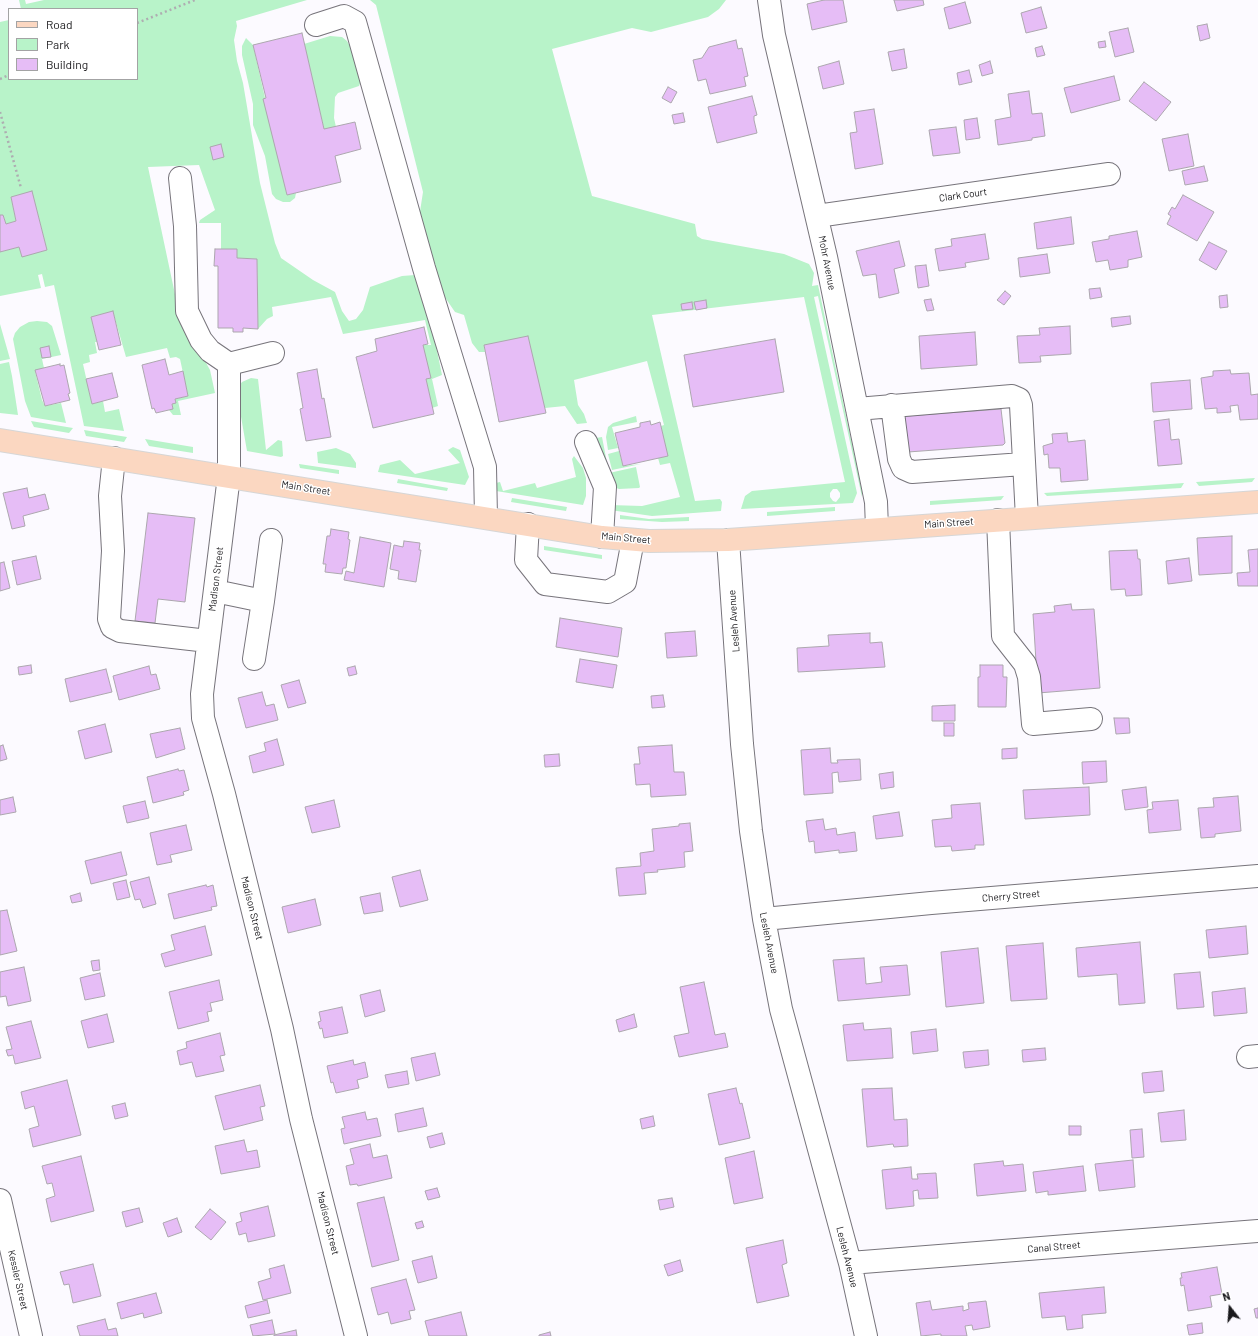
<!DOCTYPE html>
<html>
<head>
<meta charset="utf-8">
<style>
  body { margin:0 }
  #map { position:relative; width:1258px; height:1336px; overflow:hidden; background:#fcfaff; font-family:Barlow,sans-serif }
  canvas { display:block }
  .legend { position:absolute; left:8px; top:8px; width:130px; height:72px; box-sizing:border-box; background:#fff; border:1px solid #a3a3a4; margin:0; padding:5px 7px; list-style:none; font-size:12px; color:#1a191c }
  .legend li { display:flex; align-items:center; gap:8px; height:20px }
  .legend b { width:20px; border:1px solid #a3a3a4 }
  .north { position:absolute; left:1210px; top:1288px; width:40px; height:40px; -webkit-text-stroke:3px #fff; paint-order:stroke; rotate:343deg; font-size:11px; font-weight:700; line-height:16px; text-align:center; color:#1a191c }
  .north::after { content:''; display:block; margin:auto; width:14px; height:18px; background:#1a191c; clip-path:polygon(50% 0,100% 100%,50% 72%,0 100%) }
</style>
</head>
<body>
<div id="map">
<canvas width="1258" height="1336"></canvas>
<ul class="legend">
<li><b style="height:5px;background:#fbd7c1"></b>Road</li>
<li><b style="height:11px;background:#b8f3c9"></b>Park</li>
<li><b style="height:11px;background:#e6bdf6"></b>Building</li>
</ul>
<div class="north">N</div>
</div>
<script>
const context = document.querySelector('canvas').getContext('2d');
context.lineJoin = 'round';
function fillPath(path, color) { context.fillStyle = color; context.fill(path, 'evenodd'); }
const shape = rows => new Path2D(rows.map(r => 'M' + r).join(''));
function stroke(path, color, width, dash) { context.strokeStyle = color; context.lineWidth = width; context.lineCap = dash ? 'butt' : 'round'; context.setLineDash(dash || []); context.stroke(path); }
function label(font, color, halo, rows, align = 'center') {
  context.font = font + ' Barlow,sans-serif'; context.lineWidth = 3; context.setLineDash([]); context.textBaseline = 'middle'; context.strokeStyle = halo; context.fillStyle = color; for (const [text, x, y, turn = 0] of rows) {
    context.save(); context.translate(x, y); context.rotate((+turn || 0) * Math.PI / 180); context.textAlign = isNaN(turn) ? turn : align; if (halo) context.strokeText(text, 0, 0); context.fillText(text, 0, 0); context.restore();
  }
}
const green = shape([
  [19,0,25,0,26,4,44,0,307,0,236,21,237,26,234,40,237,61,243,83,260,183,275,243,281,258,313,280,335,292,342,311,349,321,356,319,363,310,370,287,402,276,415,275,436,346,442,375,432,379,438,406,432,408,426,379,423,345,431,345,425,320,343,334,331,297,272,307,273,316,267,319,258,329,257,259,237,258,221,249,221,223,199,223,200,220,215,210,199,165,148,167,176,299,182,319,210,370,215,393,178,401,181,415,173,415,169,410,173,408,172,404,176,403,175,399,188,396,180,359,176,357,170,358,167,348,126,357,113,312,91,317,97,342,95,342,97,353,89,355,90,362,83,364,92,404,103,401,105,412,119,409,124,431,84,426,54,285,45,287,42,274,38,275,41,288,0,296,0,252,19,247,22,256,47,250,32,192,11,197,16,221,6,224,3,215,0,215,0,22,9,20,9,79,137,79,137,9,21,9],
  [370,0,726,0,719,9,708,17,651,32,632,28,552,49,592,196,695,224,697,236,702,239,784,254,809,264,814,273,812,286,818,285,862,491,862,497,818,296,814,297,857,493,853,503,741,509,745,496,752,491,845,482,804,297,652,315,695,501,720,499,722,502,721,511,652,516,610,510,610,505,642,506,680,497,670,463,660,465,658,458,667,456,661,426,664,425,647,361,574,380,578,405,584,414,587,423,577,424,565,406,545,408,484,345,485,352,479,352,472,343,464,315,455,312,440,290,419,218,423,192,376,5],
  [833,489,837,489,840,493,840,497,836,502,833,501,830,497,830,493],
  [330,36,342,37,347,41,351,48,361,81,359,86,338,93,335,97,334,118,336,127,324,129,304,44],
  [246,38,253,45,287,195,296,193,295,198,290,202,283,202,276,199,272,194,265,156,253,125,253,104,242,55,242,46],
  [37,321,47,322,52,326,61,355,42,359,44,368,35,371,42,400,45,406,61,403,66,423,31,417,25,401,13,339,15,333,20,327,29,322],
  [0,324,10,359,0,361],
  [9,362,12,376,18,415,0,413,0,364],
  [251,378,258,379,266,450,278,440,282,441,283,456,281,457,247,451,240,411,239,386,242,382],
  [636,416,637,422,612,427,618,448,608,450,606,437,608,427,613,423],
  [31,421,73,428,69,433,34,427],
  [84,430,127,437,124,442,86,436],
  [602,437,609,473,636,467,640,487,639,488,619,489,614,487,596,438],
  [145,439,193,447,193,453,149,446],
  [453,447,460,450,469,477,465,485,378,472,380,465,400,460,415,474,460,463,448,450],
  [336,448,350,454,356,463,356,468,318,463,317,452],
  [619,451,623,466,641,464,612,470,608,454],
  [574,456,583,468,586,478,586,496,583,505,496,491,496,483,500,482,503,491,535,483,537,488,576,477,572,459],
  [299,464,339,470,339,474,300,468],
  [1255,478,1252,482,1199,486,1196,482],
  [398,479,448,488,447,491,397,483],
  [1184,483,1181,488,1047,496,1044,493],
  [1004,496,1001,500,930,505,930,501],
  [512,498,567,507,566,511,511,502],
  [835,507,835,511,767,516,767,512],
  [620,515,649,519,689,517,689,521,662,522,620,519],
  [544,546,602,555,602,559,544,550]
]);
const building = shape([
  [824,0,843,0,847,22,812,30,807,4,824,0],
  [894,0,923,0,924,5,897,11,894,0],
  [965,2,971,23,949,29,944,8,965,2],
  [1041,7,1047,28,1026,33,1021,13,1041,7],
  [1207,24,1210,38,1200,41,1197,26,1207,24],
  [1128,28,1134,52,1115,57,1109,32,1128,28],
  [302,33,324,129,355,122,361,149,335,156,341,182,287,195,263,99,266,98,253,45,302,33],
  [736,40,738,49,742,48,748,76,744,77,746,86,710,94,706,79,698,81,693,60,702,58,709,47,736,40],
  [1105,41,1106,47,1099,48,1098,42,1105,41],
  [1042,46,1045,55,1037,57,1035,48,1042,46],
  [904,49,907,68,892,71,888,52,904,49],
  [839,61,844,84,823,89,818,67,839,61],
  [990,61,993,73,982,76,979,65,990,61],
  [969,70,972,82,959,85,957,73,969,70],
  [1114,76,1120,100,1071,113,1064,88,1114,76],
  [1144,82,1171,102,1156,121,1129,101,1144,82],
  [668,87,677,92,671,103,662,98,668,87],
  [1029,91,1032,114,1042,113,1045,136,1032,138,1032,140,998,145,995,120,1011,117,1008,94,1029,91],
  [752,96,757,115,754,116,754,120,757,133,717,143,708,107,752,96],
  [874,109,883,164,855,169,850,133,857,132,854,112,874,109],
  [683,113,685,122,674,124,672,115,683,113],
  [977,118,980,138,966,140,964,120,977,118],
  [956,127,960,153,933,156,929,130,956,127],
  [1188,134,1194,166,1169,171,1162,139,1188,134],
  [221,144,224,157,213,160,210,147,221,144],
  [1204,166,1208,181,1185,185,1182,171,1204,166],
  [32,191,47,250,22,257,19,247,0,252,0,215,3,215,6,224,16,221,11,197,32,191],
  [1183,195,1214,212,1197,241,1167,224,1171,216,1168,214,1172,207,1175,209,1183,195],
  [1071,217,1074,244,1037,249,1034,223,1071,217],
  [1137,231,1142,257,1128,260,1128,267,1110,270,1108,260,1096,262,1092,242,1109,239,1109,236,1137,231],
  [985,234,989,259,965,263,966,267,939,271,935,249,952,246,951,239,985,234],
  [899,241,905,266,894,269,899,293,879,298,876,274,863,276,856,251,899,241],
  [1209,242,1227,251,1216,270,1199,260,1209,242],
  [215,249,237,249,237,258,257,259,258,329,243,328,243,332,233,332,233,328,218,328,218,266,214,266,215,249],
  [1047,254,1050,273,1020,277,1018,258,1047,254],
  [926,265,929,286,918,288,915,266,926,265],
  [1100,288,1102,297,1090,299,1089,289,1100,288],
  [1005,291,1011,296,1004,305,997,300,1005,291],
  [1227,295,1228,307,1220,308,1219,296,1227,295],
  [931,299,934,310,927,311,924,300,931,299],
  [706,300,707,308,696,310,694,302,706,300],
  [692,302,693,309,682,310,681,304,692,302],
  [113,311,121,345,99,350,91,317,113,311],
  [1130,316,1131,324,1112,327,1111,318,1130,316],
  [1070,326,1071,354,1040,356,1041,362,1019,363,1017,336,1040,335,1039,328,1070,326],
  [424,327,428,344,423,345,431,378,426,379,434,414,373,428,356,357,377,351,375,339,424,327],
  [975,332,977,365,921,369,919,336,975,332],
  [528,336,546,413,499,422,484,345,528,336],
  [775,339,784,392,693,407,684,355,775,339],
  [49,346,51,357,42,358,40,348,49,346],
  [165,359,169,375,183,371,188,396,175,399,176,403,172,404,173,409,156,413,154,408,152,409,142,365,165,359],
  [60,364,60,366,64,365,70,393,68,394,70,400,45,406,35,370,60,364],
  [317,369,322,399,324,398,331,437,306,441,300,409,303,408,297,373,317,369],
  [1230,370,1231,374,1249,373,1251,395,1258,394,1258,419,1240,420,1238,405,1230,406,1231,412,1217,413,1217,408,1205,409,1201,378,1213,376,1213,371,1230,370],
  [112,373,118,397,92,404,86,379,112,373],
  [1190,380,1192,409,1153,412,1151,383,1190,380],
  [1001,409,1005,443,1003,445,908,452,907,450,905,418,906,416,1001,409],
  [1169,419,1171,440,1179,439,1182,464,1158,466,1154,421,1169,419],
  [650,421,651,425,660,422,668,456,623,466,615,433,640,427,640,423,650,421],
  [1067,433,1068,442,1085,440,1088,480,1061,482,1060,468,1049,468,1048,454,1044,455,1043,446,1053,443,1052,434,1067,433],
  [27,488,29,498,45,494,49,509,23,516,25,526,12,529,3,493,27,488],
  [148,513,195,518,185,602,158,599,155,623,135,621,148,513],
  [331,529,349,532,348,539,350,540,346,568,343,568,342,574,325,572,326,564,323,564,327,536,330,536,331,529],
  [1232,536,1232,573,1199,575,1197,538,1232,536],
  [360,537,391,543,384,587,344,580,346,571,354,573,360,537],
  [404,541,420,543,419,550,421,550,416,582,398,579,399,571,390,569,394,545,403,547,404,541],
  [1258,549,1258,586,1238,586,1237,573,1250,572,1248,550,1258,549],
  [1137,550,1138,559,1140,559,1142,595,1126,596,1125,589,1111,590,1109,551,1137,550],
  [36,556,41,579,17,585,12,561,36,556],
  [1189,558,1192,581,1168,584,1166,561,1189,558],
  [4,562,10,588,0,591,0,563,4,562],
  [1071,604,1072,610,1094,609,1100,688,1038,693,1033,614,1055,612,1054,606,1071,604],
  [560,618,622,628,618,657,556,647,560,618],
  [695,631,697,656,667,658,665,633,695,631],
  [870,633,870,643,882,642,885,667,798,672,797,648,829,646,828,635,870,633],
  [580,659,617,665,613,688,576,682,580,659],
  [31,665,32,673,19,675,18,667,31,665],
  [980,665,1003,665,1003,677,1007,677,1006,707,978,707,978,677,980,677,980,665],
  [149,666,151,675,156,674,160,689,119,700,113,676,149,666],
  [355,666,357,674,349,676,347,668,355,666],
  [106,669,112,692,70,702,65,679,106,669],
  [299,680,306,703,288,708,281,685,299,680],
  [262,692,266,706,274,704,278,720,246,728,238,698,262,692],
  [663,695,665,707,652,708,651,696,663,695],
  [955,705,955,721,932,721,932,706,955,705],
  [1114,718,1129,718,1130,733,1116,734,1114,718],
  [944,723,954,723,954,736,944,736,944,723],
  [105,724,112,752,85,759,78,731,105,724],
  [180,728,185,749,156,758,150,734,180,728],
  [277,739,284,765,253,773,249,756,266,751,264,743,277,739],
  [3,745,7,759,0,761,0,746,3,745],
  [672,745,674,772,684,772,686,795,651,797,650,784,636,785,634,764,640,764,638,747,672,745],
  [830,748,831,763,838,763,837,760,860,759,861,780,839,782,838,772,832,773,833,793,804,795,801,750,830,748],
  [1017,748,1017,758,1002,759,1002,749,1017,748],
  [559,754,560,766,545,767,544,755,559,754],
  [1106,761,1107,782,1083,784,1082,762,1106,761],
  [178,769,179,771,184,770,189,790,183,792,184,795,153,803,147,777,178,769],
  [893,772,894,787,881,789,879,774,893,772],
  [1089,787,1090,815,1025,819,1023,790,1089,787],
  [1146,787,1148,807,1125,810,1122,790,1146,787],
  [1238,796,1241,831,1215,834,1215,837,1201,838,1198,808,1214,807,1213,798,1238,796],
  [13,797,16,812,0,815,0,800,13,797],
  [334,800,340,827,312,833,305,807,334,800],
  [1178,800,1181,830,1149,833,1147,810,1153,809,1152,802,1178,800],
  [145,801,149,818,127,823,123,806,145,801],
  [980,803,984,845,975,845,975,849,952,851,951,846,935,847,932,820,952,818,951,805,980,803],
  [899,812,903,836,876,839,873,816,899,812],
  [823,819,825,830,836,828,837,835,855,832,857,851,839,853,839,850,815,853,814,841,809,842,806,821,823,819],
  [690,823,693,851,684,852,685,867,657,870,658,872,644,873,646,894,619,896,616,868,641,866,640,853,654,851,652,829,679,826,679,824,690,823],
  [186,825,192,850,170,855,172,862,157,865,150,833,186,825],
  [121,852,127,875,91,884,85,861,121,852],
  [420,870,428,900,400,907,392,877,420,870],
  [149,877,156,904,143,908,140,899,135,900,130,882,149,877],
  [126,880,130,897,117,900,113,883,126,880],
  [206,885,207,887,213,885,217,906,211,907,212,910,174,919,168,894,206,885],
  [80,893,82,901,72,903,70,896,80,893],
  [380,893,383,911,364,914,360,897,380,893],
  [315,899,321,925,288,933,282,907,315,899],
  [7,910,17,951,0,955,0,911,7,910],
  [205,926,212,955,165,967,161,954,175,950,171,935,205,926],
  [1246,926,1248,954,1209,958,1206,930,1246,926],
  [1140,942,1145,1003,1119,1005,1117,974,1078,977,1076,948,1140,942],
  [1043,943,1047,999,1011,1001,1006,946,1043,943],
  [978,948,984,1003,946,1007,941,952,978,948],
  [864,958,866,984,882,982,880,967,907,965,910,995,838,1001,833,960,864,958],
  [99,960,100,970,93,971,91,961,99,960],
  [24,967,31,1001,8,1006,6,996,0,997,0,972,24,967],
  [1200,972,1204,1007,1177,1009,1174,974,1200,972],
  [100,973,105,996,85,1000,80,978,100,973],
  [219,980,223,1000,210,1003,212,1011,207,1012,209,1021,178,1029,169,992,219,980],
  [704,982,715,1035,725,1033,728,1047,679,1057,674,1036,689,1033,680,987,704,982],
  [1245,988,1247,1013,1214,1016,1212,992,1245,988],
  [380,990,385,1011,365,1017,360,995,380,990],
  [342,1007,348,1033,324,1038,322,1028,320,1029,318,1022,321,1021,319,1012,342,1007],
  [107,1014,114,1042,88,1048,81,1021,107,1014],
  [634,1014,637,1027,619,1032,616,1020,634,1014],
  [31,1021,41,1058,15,1064,13,1055,8,1056,6,1050,12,1049,6,1027,31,1021],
  [863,1023,864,1030,891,1028,893,1058,847,1061,843,1025,863,1023],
  [936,1029,938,1051,913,1054,911,1032,936,1029],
  [220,1033,225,1055,220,1056,224,1071,196,1077,192,1062,180,1065,177,1051,187,1048,186,1042,220,1033],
  [1045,1048,1046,1060,1023,1062,1022,1050,1045,1048],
  [988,1050,989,1065,965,1068,963,1052,988,1050],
  [435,1053,440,1075,416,1081,411,1058,435,1053],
  [353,1060,354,1065,365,1062,368,1077,357,1080,359,1088,336,1093,333,1082,331,1083,327,1066,353,1060],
  [407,1071,409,1084,388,1088,385,1075,407,1071],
  [1162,1071,1164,1091,1144,1093,1142,1073,1162,1071],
  [67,1080,81,1135,33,1147,29,1129,39,1126,34,1106,25,1109,21,1092,67,1080],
  [260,1085,265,1106,260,1107,263,1120,224,1130,215,1096,260,1085],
  [736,1088,740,1104,742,1103,750,1138,719,1145,708,1094,736,1088],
  [892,1088,894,1120,907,1119,908,1146,894,1147,893,1144,867,1147,862,1089,892,1088],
  [125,1103,128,1116,115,1119,112,1106,125,1103],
  [423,1108,427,1126,398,1132,395,1114,423,1108],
  [1184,1110,1186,1140,1161,1142,1158,1113,1184,1110],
  [365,1112,367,1120,377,1118,381,1136,344,1144,341,1129,345,1128,342,1117,365,1112],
  [653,1116,655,1126,642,1129,640,1119,653,1116],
  [1069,1126,1081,1126,1081,1135,1069,1135,1069,1126],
  [1142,1129,1144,1157,1132,1158,1130,1130,1142,1129],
  [442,1133,445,1144,430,1148,427,1137,442,1133],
  [244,1140,247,1152,257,1150,260,1167,221,1174,215,1146,244,1140],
  [370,1144,373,1158,387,1155,392,1178,358,1186,357,1184,350,1185,346,1166,354,1164,350,1149,370,1144],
  [754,1151,763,1198,734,1204,725,1158,754,1151],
  [81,1156,94,1211,51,1222,46,1199,55,1196,52,1183,47,1184,42,1166,81,1156],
  [1133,1160,1135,1187,1099,1191,1095,1164,1133,1160],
  [1003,1161,1004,1166,1023,1164,1026,1191,977,1196,974,1164,1003,1161],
  [1083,1166,1086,1191,1048,1195,1048,1191,1036,1193,1033,1172,1083,1166],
  [911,1167,912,1179,918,1179,917,1174,936,1173,938,1198,919,1199,918,1190,913,1191,914,1206,886,1209,882,1170,911,1167],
  [437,1188,440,1197,428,1200,425,1191,437,1188],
  [384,1197,399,1260,372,1267,357,1203,384,1197],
  [672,1198,674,1207,660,1210,658,1200,672,1198],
  [268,1206,275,1236,248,1242,246,1233,239,1235,236,1223,242,1221,240,1213,268,1206],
  [139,1208,143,1222,126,1227,122,1212,139,1208],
  [210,1209,226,1222,211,1240,195,1227,210,1209],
  [177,1218,182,1232,168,1237,163,1223,177,1218],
  [422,1221,424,1227,417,1229,415,1223,422,1221],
  [783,1240,787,1263,782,1265,789,1296,757,1303,746,1248,783,1240],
  [432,1256,437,1278,418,1283,412,1261,432,1256],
  [680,1260,683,1271,668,1276,664,1265,680,1260],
  [93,1264,101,1296,73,1303,69,1284,64,1285,60,1272,93,1264],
  [284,1265,291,1293,263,1300,258,1282,271,1278,269,1269,284,1265],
  [1217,1267,1222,1294,1210,1296,1212,1307,1188,1311,1184,1285,1181,1286,1180,1278,1182,1278,1181,1273,1217,1267],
  [406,1279,415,1310,409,1311,411,1319,391,1324,388,1312,378,1315,371,1288,406,1279],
  [1104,1287,1106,1313,1082,1315,1083,1328,1067,1330,1065,1316,1042,1318,1039,1293,1104,1287],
  [156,1293,162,1313,144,1318,143,1313,121,1319,117,1303,156,1293],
  [267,1300,270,1313,248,1318,245,1306,267,1300],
  [930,1301,932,1310,963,1306,963,1311,969,1309,968,1303,986,1301,990,1327,973,1330,972,1325,965,1326,967,1336,941,1336,941,1334,921,1336,916,1303,930,1301],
  [1258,1308,1258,1318,1256,1318,1254,1309,1258,1308],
  [461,1312,467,1336,429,1336,425,1321,461,1312],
  [105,1319,108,1330,116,1328,118,1336,80,1336,77,1326,105,1319],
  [272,1320,275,1334,253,1336,250,1325,272,1320],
  [1202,1323,1203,1333,1189,1335,1187,1325,1202,1323],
  [296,1330,297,1336,274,1336,274,1335,296,1330],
  [550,1332,551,1336,539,1336,539,1335,550,1332]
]);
const path = shape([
  [137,23,195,0],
  [0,79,9,75],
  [0,112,21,188]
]);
const minor = shape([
  [769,0,774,35,826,257,876,502,877,528],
  [316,25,344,16,355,22,424,268,485,467,486,517],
  [180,178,185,226,187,311,201,340,210,351,229,364],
  [817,216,1109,174],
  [273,353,229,364,229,476,202,694,203,718,224,794,282,1029,301,1119,356,1336],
  [892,405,899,459,903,468,912,472,1023,464],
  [857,409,1012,396,1019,399,1021,405,1027,518],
  [586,442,605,487,602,537],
  [114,458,110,496,113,551,109,619,112,627,120,631,208,641],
  [998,520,1003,636,1025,664,1029,677,1033,724,1091,719],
  [528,524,526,560,545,584,608,592,625,582,633,540],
  [728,540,742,744,751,831,764,919,781,1009,850,1263,866,1336],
  [215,591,263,601,254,659],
  [263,601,271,540],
  [764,919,931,903,1258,876],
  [1248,1057,1258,1056],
  [0,1200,31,1336],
  [850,1263,1258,1231]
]);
const major = shape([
  [0,440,602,537,649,541,728,540,1258,502]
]);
const streetNames = [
  ["Clark Court",963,195,-8],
  ["Mohr Avenue",827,263,79],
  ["Main Street",306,488,9],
  ["Main Street",949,523,-4],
  ["Main Street",626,538,5],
  ["Madison Street",216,579,-83],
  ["Lesleh Avenue",734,621,-94],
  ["Cherry Street",1011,896,-5],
  ["Madison Street",252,908,76],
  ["Lesleh Avenue",769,943,79],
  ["Madison Street",328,1223,76],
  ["Canal Street",1054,1247,-5],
  ["Lesleh Avenue",847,1257,76],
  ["Kessler Street",18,1280,77]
];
fillPath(green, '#b8f3c9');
fillPath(building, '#e6bdf6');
stroke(building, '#aca7ae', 1);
stroke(minor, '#77747b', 24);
stroke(major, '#d6d6d6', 24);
stroke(path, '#aeadb1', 2.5, [2, 3]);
stroke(minor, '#fff', 22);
stroke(major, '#fbd7c1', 22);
label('10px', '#1a191c', '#fff', streetNames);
</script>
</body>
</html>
